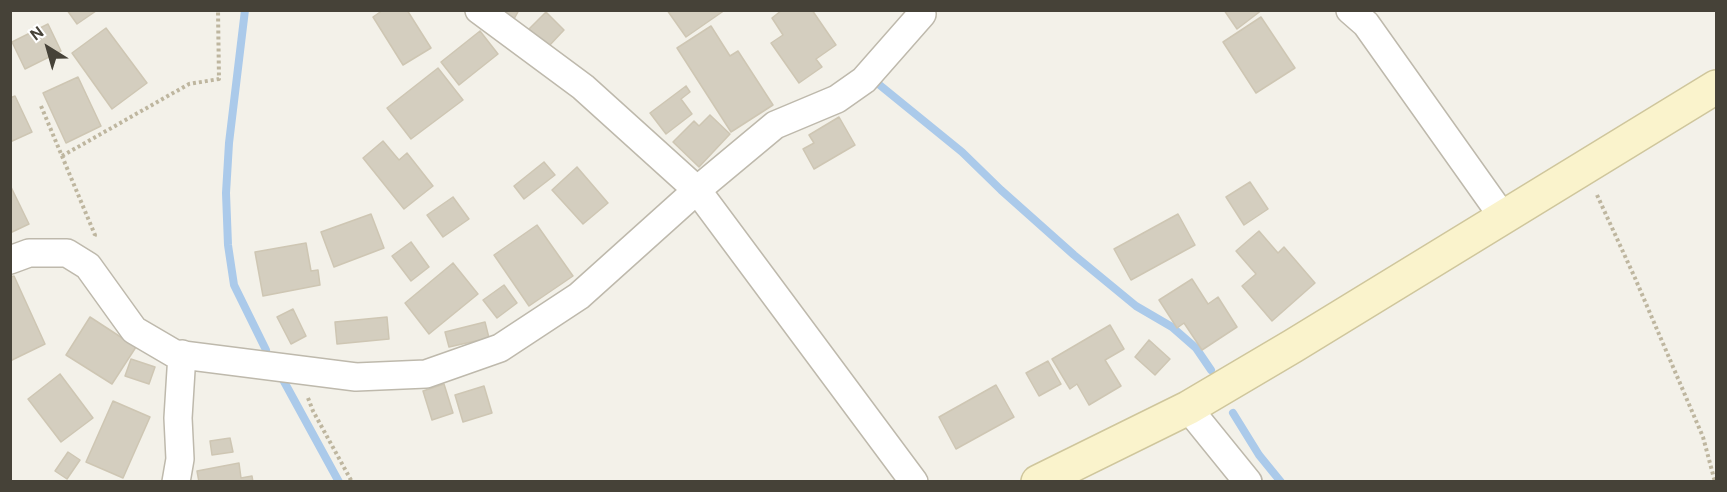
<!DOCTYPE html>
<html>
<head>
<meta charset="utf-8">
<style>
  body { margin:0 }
  #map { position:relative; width:1727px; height:492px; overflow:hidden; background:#f3f1e9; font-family:"DM Sans",sans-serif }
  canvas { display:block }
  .frame { position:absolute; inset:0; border:12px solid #464238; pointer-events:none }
  .north { position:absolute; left:18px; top:18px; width:60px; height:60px; -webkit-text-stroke:4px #fff; paint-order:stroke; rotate:323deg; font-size:16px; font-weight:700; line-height:24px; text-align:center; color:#464238 }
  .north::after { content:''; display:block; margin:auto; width:21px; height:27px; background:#464238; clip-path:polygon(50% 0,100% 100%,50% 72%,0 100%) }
</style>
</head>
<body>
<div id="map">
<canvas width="1727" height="492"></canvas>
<div class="frame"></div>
<div class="north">N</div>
</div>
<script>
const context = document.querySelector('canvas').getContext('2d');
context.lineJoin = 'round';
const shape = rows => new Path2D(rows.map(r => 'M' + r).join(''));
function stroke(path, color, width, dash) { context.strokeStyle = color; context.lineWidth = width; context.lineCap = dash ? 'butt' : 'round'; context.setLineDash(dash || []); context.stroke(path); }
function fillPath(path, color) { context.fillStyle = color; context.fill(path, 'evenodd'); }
const stream = shape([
  [245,10,229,143,226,193,228,245,234,285,266,350],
  [871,78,962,152,1001,190,1074,255,1136,306,1172,327,1196,348,1211,370],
  [281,376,339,482],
  [1233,413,1259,455,1281,482]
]);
const building = shape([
  [67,10,95,10,96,11,77,24,67,10],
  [383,10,407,10,431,48,403,65,373,17,383,10],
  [497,10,519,10,514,19,497,10],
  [667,10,725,10,686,37,667,10],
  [782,10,812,10,836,45,816,59,822,67,799,83,771,43,783,35,772,18,782,10],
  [1224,10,1262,10,1237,29,1224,10],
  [546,12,564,30,548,47,529,29,546,12],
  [1261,17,1295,68,1256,93,1223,42,1261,17],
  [48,24,61,51,25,69,12,42,48,24],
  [711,26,730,56,738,51,773,105,731,132,677,48,711,26],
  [106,28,147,83,112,109,72,53,106,28],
  [480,31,498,54,459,85,441,62,480,31],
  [438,68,463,100,411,139,387,108,438,68],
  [78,77,101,126,66,143,43,93,78,77],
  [686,86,690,92,681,99,692,114,666,134,650,113,686,86],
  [15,96,32,132,10,142,10,98,15,96],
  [710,115,730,134,699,167,673,142,694,121,699,126,710,115],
  [839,117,855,145,814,169,803,149,814,143,809,135,839,117],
  [383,141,399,160,407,153,433,186,404,209,363,158,383,141],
  [544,162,555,175,524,199,514,186,544,162],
  [577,167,608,203,583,224,552,190,577,167],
  [1250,182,1268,209,1244,225,1226,197,1250,182],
  [10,185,29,224,10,233,10,185],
  [453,197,469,219,443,237,427,215,453,197],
  [371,214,384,248,334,267,321,232,371,214],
  [1178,214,1195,245,1131,280,1114,249,1178,214],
  [537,225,573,276,529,306,494,255,537,225],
  [1259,231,1278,253,1284,247,1315,283,1272,321,1242,286,1256,274,1236,251,1259,231],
  [411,242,429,267,411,281,392,256,411,242],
  [306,243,311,271,318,270,320,285,263,296,255,252,306,243],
  [453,263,478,294,429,334,405,303,453,263],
  [14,276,45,344,10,361,10,277,14,276],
  [1192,279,1208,304,1218,297,1237,327,1202,350,1184,323,1177,328,1159,300,1192,279],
  [504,285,517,303,497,318,483,300,504,285],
  [293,309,306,336,291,344,277,317,293,309],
  [90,317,136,347,112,384,66,355,90,317],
  [387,317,389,339,337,344,335,322,387,317],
  [485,322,489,338,449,347,445,332,485,322],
  [1110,325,1124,349,1105,360,1121,386,1089,405,1077,384,1070,389,1052,359,1110,325],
  [1149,340,1170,359,1155,375,1135,357,1149,340],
  [131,359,155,367,149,384,125,376,131,359],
  [1048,361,1061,384,1039,396,1026,373,1048,361],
  [60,374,93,418,61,442,28,399,60,374],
  [444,384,453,413,432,420,423,391,444,384],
  [996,385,1014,417,956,449,939,417,996,385],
  [484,386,492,413,463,422,455,395,484,386],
  [113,401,150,417,123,478,86,462,113,401],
  [230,438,233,452,212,455,210,441,230,438],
  [68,452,80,460,67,479,55,471,68,452],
  [239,463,241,478,252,476,253,482,199,482,197,471,239,463]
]);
const path = shape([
  [41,106,95,235,94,237],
  [62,156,189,84,219,79,218,10],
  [1597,195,1635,278,1703,437,1715,482],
  [308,398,313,411,352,482]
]);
const street = shape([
  [479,10,583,87,697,190,775,125,837,99,864,80,922,14],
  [1350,10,1366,24,1503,217],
  [10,260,29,253,67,253,88,266,134,330,175,354,356,377,426,374,500,348,579,296,697,190,914,482],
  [1188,408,1248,482],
  [176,482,180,459,178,418,182,354]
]);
const secondary = shape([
  [1038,482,1188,408,1293,346,1716,87]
]);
stroke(stream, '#abcaea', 8);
fillPath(building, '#d4cebf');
stroke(building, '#cec6b3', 1.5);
stroke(street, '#beb9ac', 30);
stroke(secondary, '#cfc69c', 36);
stroke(path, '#beb69f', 4, [3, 3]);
stroke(street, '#fff', 27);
stroke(secondary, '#faf3cc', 33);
</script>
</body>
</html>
